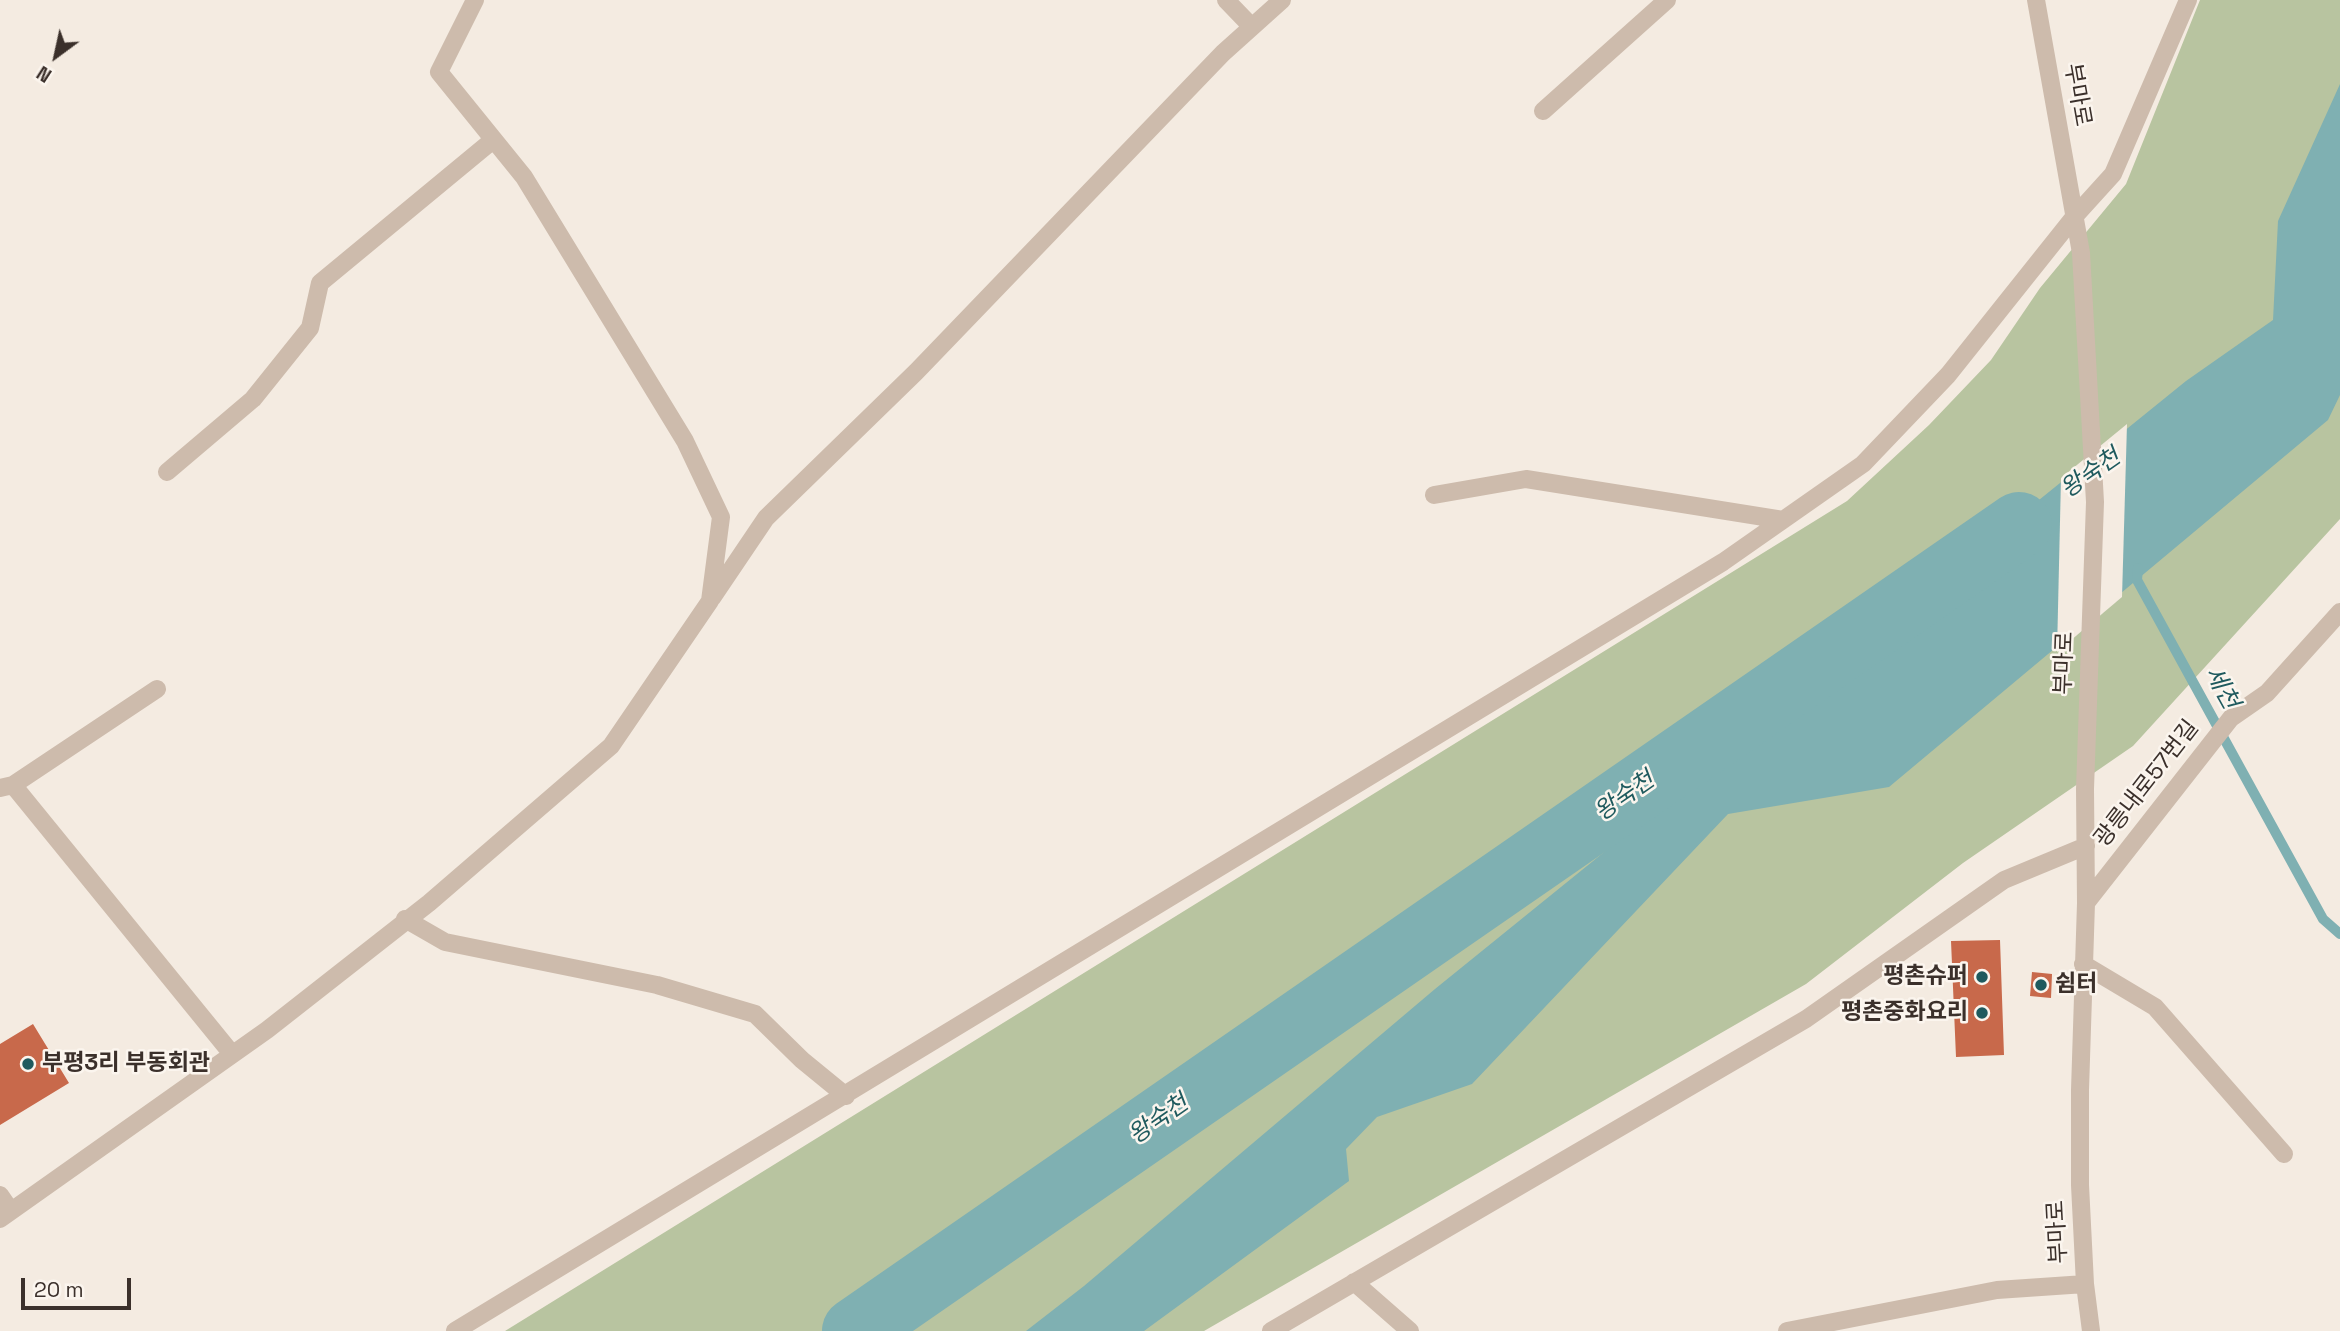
<!DOCTYPE html>
<html>
<head>
<meta charset="utf-8">
<style>
  body { margin:0 }
  #map { position:relative; width:2340px; height:1331px; overflow:hidden; background:#f4ebe1; font-family:"Space Grotesk",sans-serif }
  canvas { display:block }
  .north { position:absolute; left:21px; top:21px; width:70px; height:70px; -webkit-text-stroke:5px #fbf5ee; paint-order:stroke; rotate:213deg; font-size:19px; font-weight:700; line-height:28px; text-align:center; color:#3b302b }
  .north::after { content:''; display:block; margin:auto; width:24px; height:32px; background:#3b302b; clip-path:polygon(50% 0,100% 100%,50% 72%,0 100%) }
  .scale { position:absolute; left:21px; top:1278px; width:110px; height:32px; box-sizing:border-box; border:4px solid #3b302b; border-top:0; padding-left:9px; font-size:21px; line-height:24px; white-space:nowrap; color:#3b302b; -webkit-text-stroke:5px #fbf5ee; paint-order:stroke }
</style>
</head>
<body>
<div id="map">
<canvas width="2340" height="1331"></canvas>
<div class="north">N</div>
<div class="scale">20 m</div>
</div>
<script>
const context = document.querySelector('canvas').getContext('2d');
context.lineJoin = 'round';
function fillPath(path, color) { context.fillStyle = color; context.fill(path, 'evenodd'); }
const shape = rows => new Path2D(rows.map(r => 'M' + r).join(''));
function stroke(path, color, width, dash) { context.strokeStyle = color; context.lineWidth = width; context.lineCap = dash ? 'butt' : 'round'; context.setLineDash(dash || []); context.stroke(path); }
function label(font, color, halo, rows, align = 'center') {
  context.font = font + ' "Space Grotesk","Noto Sans KR",sans-serif'; context.lineWidth = 5; context.setLineDash([]); context.textBaseline = 'middle'; context.strokeStyle = halo; context.fillStyle = color; for (const [text, x, y, turn = 0] of rows) {
    context.save(); context.translate(x, y); context.rotate((+turn || 0) * Math.PI / 180); context.textAlign = isNaN(turn) ? turn : align; if (halo) context.strokeText(text, 0, 0); context.fillText(text, 0, 0); context.restore();
  }
}
const green = shape([
  [2200,0,2340,0,2340,519,2133,746,1963,863,1806,984,1204,1331,505,1331,1847,501,1929,425,1991,360,2040,288,2126,184]
]);
const water = shape([
  [2340,84,2340,395,2328,420,1889,787,1728,814,1472,1084,1377,1117,1346,1149,1349,1181,1144,1331,1026,1331,1084,1286,1435,989,2186,381,2273,320,2278,221]
]);
const pier = shape([
  [2127,424,2122,597,2057,652,2061,478]
]);
const stream = shape([
  [2138,568,2137,580,2323,919,2340,934]
]);
const river = shape([
  [855,1331,2019,525]
]);
const building = shape([
  [2000,940,2004,1055,1956,1057,1951,941],
  [2032,972,2052,974,2051,998,2030,996],
  [33,1024,69,1083,0,1125,0,1044]
]);
const minor = shape([
  [1226,0,1252,27],
  [2036,0,2081,253,2095,502,2085,789,2086,903,2080,1090,2080,1185,2085,1284,2091,1331],
  [1543,111,1667,0],
  [167,472,253,399,310,328,320,283,493,140],
  [1434,495,1526,479,1783,520],
  [712,598,766,518,916,372,1223,53,1282,0],
  [13,785,232,1054],
  [0,788,13,785,157,689],
  [2086,903,2231,718,2267,693,2340,612],
  [405,919,445,942,657,985,755,1014,802,1060,846,1096],
  [2083,964,2155,1007,2284,1154],
  [0,1195,11,1211],
  [0,1219,267,1030,429,903,611,746,710,601,721,517,685,441,524,177,439,72,475,0],
  [1354,1282,1410,1331],
  [455,1331,1723,562,1863,464,1948,375,2074,217,2113,174,2188,0],
  [1271,1331,1806,1019,2004,880,2086,846],
  [1787,1331,1997,1290,2085,1284]
]);
const markers = [
  [1982,977,7,"#1f5a5e"],
  [2041,985,7,"#1f5a5e"],
  [1982,1013,7,"#1f5a5e"],
  [28,1064,7,"#1f5a5e"]
];
const streetNames = [
  ["부마로",2077,95,80],
  ["부마로",2065,663,-88],
  ["광릉내로57번길",2147,784,-52],
  ["부마로",2058,1232,-93]
];
const poiNames = [
  ["평촌슈퍼",1968,977],
  ["쉼터",2055,985,"left"],
  ["평촌중화요리",1968,1013],
  ["부평3리 부동회관",42,1064,"left"]
];
const waterNames = [
  ["왕숙천",2091,474,-35],
  ["세천",2221,688,61],
  ["왕숙천",1625,797,-35],
  ["왕숙천",1159,1120,-35]
];
fillPath(green, '#b8c4a0');
fillPath(water, '#7fb0b2');
fillPath(pier, '#f4ebe1');
stroke(stream, '#7fb0b2', 10);
stroke(river, '#7fb0b2', 66);
fillPath(building, '#c8694b');
stroke(minor, '#cdbbac', 18);
for (const [x, y, r, color] of markers) { const dot = new Path2D(); dot.arc(x, y, r, 0, 2 * Math.PI); context.fillStyle = color; context.fill(dot); stroke(dot, '#fbf5ee', 2.5); }
label('23px', '#3b302b', '#fbf5ee', streetNames);
label('bold 23px', '#3b302b', '#fbf5ee', poiNames, 'right');
label('italic 24px', '#1f5a5e', '#fbf5ee', waterNames);
</script>
</body>
</html>
